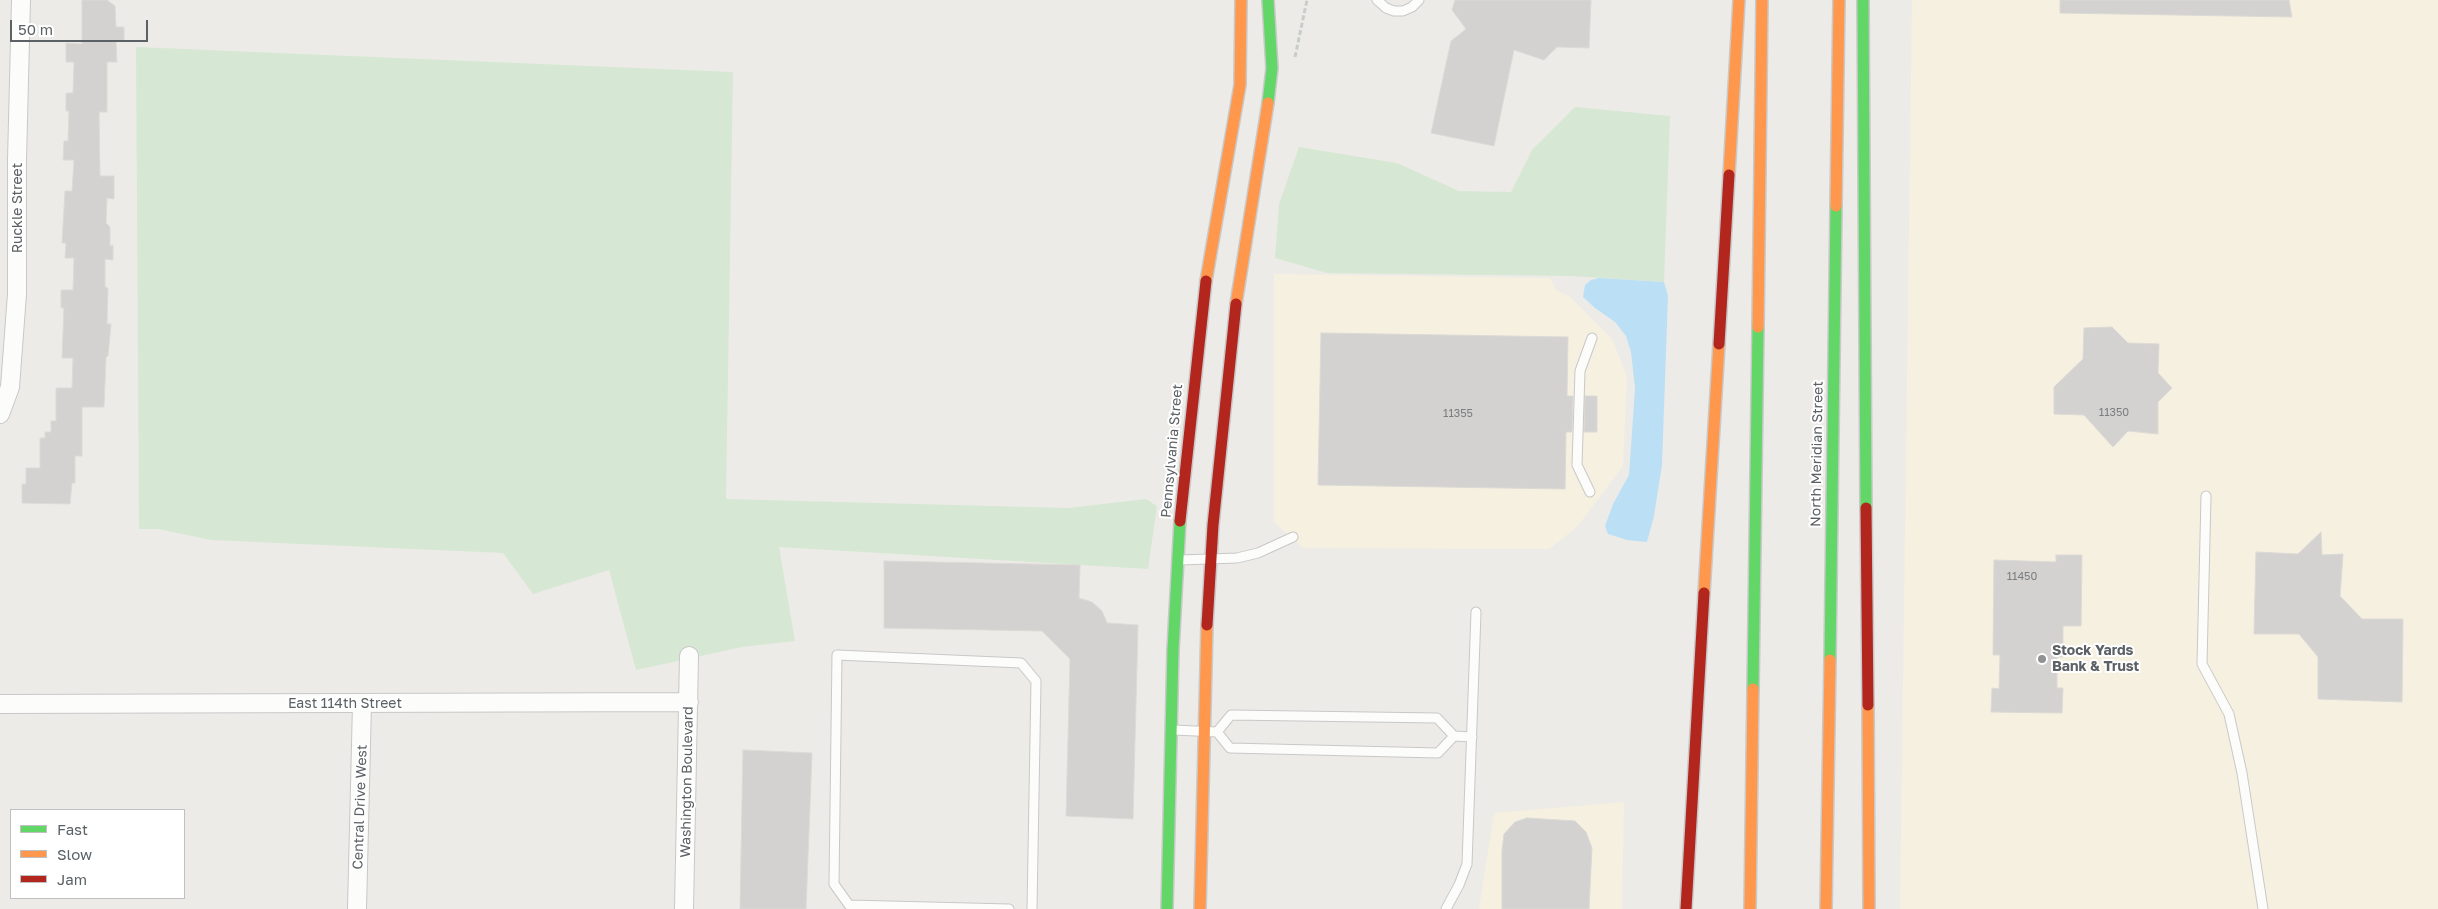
<!DOCTYPE html>
<html>
<head>
<meta charset="utf-8">
<style>
  body { margin:0 }
  #map { position:relative; width:2438px; height:909px; overflow:hidden; background:#edebe7; font-family:"Golos Text",sans-serif }
  canvas { display:block }
  .legend { position:absolute; left:10px; top:809px; width:175px; height:90px; box-sizing:border-box; background:#fff; border:1px solid #bec0c1; margin:0; padding:6px 9px; list-style:none; font-size:15px; color:#5c6165 }
  .legend li { display:flex; align-items:center; gap:10px; height:25px }
  .legend b { width:25px; border:1px solid #bec0c1 }
  .scale { position:absolute; left:10px; top:20px; width:138px; height:22px; box-sizing:border-box; border:2px solid #5c6165; border-top:0; padding-left:6px; font-size:15px; line-height:18px; white-space:nowrap; color:#5c6165; -webkit-text-stroke:4px #fff; paint-order:stroke }
</style>
</head>
<body>
<div id="map">
<canvas width="2438" height="909"></canvas>
<ul class="legend">
<li><b style="height:6px;background:#63d668"></b>Fast</li>
<li><b style="height:6px;background:#ff974d"></b>Slow</li>
<li><b style="height:6px;background:#b3261e"></b>Jam</li>
</ul>
<div class="scale">50 m</div>
</div>
<script>
const context = document.querySelector('canvas').getContext('2d');
context.lineJoin = 'round';
function fillPath(path, color) { context.fillStyle = color; context.fill(path, 'evenodd'); }
const shape = rows => new Path2D(rows.map(r => 'M' + r).join(''));
function stroke(path, color, width, dash) { context.strokeStyle = color; context.lineWidth = width; context.lineCap = dash ? 'butt' : 'round'; context.setLineDash(dash || []); context.stroke(path); }
function label(font, color, halo, rows, align = 'center') {
  context.font = font + ' "Golos Text",sans-serif'; context.lineWidth = 4; context.setLineDash([]); context.textBaseline = 'middle'; context.strokeStyle = halo; context.fillStyle = color; for (const [text, x, y, turn = 0] of rows) {
    context.save(); context.translate(x, y); context.rotate((+turn || 0) * Math.PI / 180); context.textAlign = isNaN(turn) ? turn : align; if (halo) context.strokeText(text, 0, 0); context.fillText(text, 0, 0); context.restore();
  }
}
const commercial = shape([
  [1912,0,2438,0,2438,909,1900,909],
  [1274,274,1550,278,1556,290,1570,297,1612,339,1627,377,1623,466,1577,527,1549,549,1303,548,1274,522],
  [1624,802,1622,909,1479,909,1494,813]
]);
const green = shape([
  [136,47,733,72,726,499,1068,508,1146,499,1157,506,1148,569,779,547,795,641,742,647,636,670,609,570,533,594,503,553,211,540,158,529,139,529],
  [1575,107,1670,116,1664,282,1570,276,1327,273,1275,258,1279,204,1299,147,1397,163,1459,191,1511,192,1532,150]
]);
const water = shape([
  [1599,278,1664,282,1668,296,1662,465,1654,516,1647,542,1627,540,1608,534,1605,526,1613,504,1629,475,1635,388,1631,352,1626,336,1615,322,1595,308,1583,297,1585,285,1591,280]
]);
const building = shape([
  [82,0,107,0,115,6,116,27,124,27,124,41,116,41,117,62,107,62,107,112,99,112,100,176,114,176,114,199,107,198,106,223,110,227,110,246,113,245,113,260,105,259,105,287,108,288,107,324,111,324,108,356,106,357,104,407,82,407,82,456,75,456,75,483,72,483,70,504,22,503,22,484,26,484,26,468,40,468,40,438,45,438,45,432,51,432,51,421,56,421,56,388,72,388,73,358,62,358,64,308,61,308,61,290,73,290,74,258,65,258,66,243,62,243,65,191,72,191,74,160,63,160,64,141,68,141,69,111,66,111,66,93,73,93,74,62,66,62,66,43,82,44,82,0],
  [1455,0,1591,0,1589,48,1557,47,1544,60,1514,50,1494,146,1431,133,1451,41,1466,29,1452,10,1455,0],
  [2060,0,2289,0,2292,17,2060,13,2060,0],
  [2112,327,2128,343,2159,344,2158,373,2172,388,2158,402,2158,434,2128,431,2113,447,2084,415,2054,414,2054,387,2083,359,2084,328,2112,327],
  [1321,333,1568,337,1567,396,1573,396,1572,432,1566,432,1565,489,1318,485,1321,333],
  [1585,396,1597,396,1597,432,1584,432,1585,396],
  [2321,532,2322,555,2343,554,2340,596,2362,619,2403,619,2402,702,2318,699,2318,657,2299,634,2254,634,2256,552,2298,554,2321,532],
  [2056,555,2082,555,2081,626,2063,626,2063,657,2057,657,2057,688,2063,688,2062,713,1991,712,1992,688,1999,689,2000,655,1993,655,1994,560,2056,562,2056,555],
  [884,561,1080,565,1079,598,1092,602,1102,611,1107,623,1138,625,1133,819,1066,816,1070,659,1042,631,884,628,884,561],
  [743,750,812,753,806,909,740,909,743,750],
  [1527,818,1575,821,1586,832,1592,848,1589,909,1502,909,1502,851,1504,834,1515,822,1527,818]
]);
const path = shape([
  [1295,57,1307,0]
]);
const lane = shape([
  [1377,0,1386,8,1394,11,1403,11,1412,7,1419,0],
  [1590,492,1577,465,1580,371,1592,338],
  [2206,496,2202,664,2229,714,2242,773,2263,909],
  [1180,560,1237,558,1258,553,1293,537],
  [1174,730,1217,732,1230,748,1438,753,1454,736,1472,737],
  [1217,732,1231,715,1437,718,1454,736],
  [1009,909,849,905,834,884,837,655,1021,663,1036,681,1032,909],
  [1446,909,1459,885,1467,864,1476,612]
]);
const street = shape([
  [0,414,10,387,17,294,17,161,21,0],
  [0,704,689,702],
  [357,909,362,704],
  [684,909,689,656]
]);
const fast = shape([
  [1268,0,1272,68,1268,103],
  [1863,0,1866,508],
  [1830,660,1836,206],
  [1753,689,1758,327],
  [1167,909,1173,650,1180,521]
]);
const slow = shape([
  [1729,175,1739,0],
  [1836,206,1839,0],
  [1206,281,1240,85,1241,0],
  [1236,304,1268,103],
  [1758,327,1762,0],
  [1704,593,1719,344],
  [1868,705,1869,909],
  [1200,909,1207,625],
  [1750,909,1753,689],
  [1826,909,1830,660]
]);
const jam = shape([
  [1719,344,1729,175],
  [1866,508,1868,705],
  [1180,521,1206,281],
  [1207,625,1213,525,1236,304],
  [1686,909,1704,593]
]);
const markers = [
  [2042,659,5,"#8f9192"]
];
const numberNames = [
  ["11350",2114,413],
  ["11355",1458,414],
  ["11450",2022,577]
];
const streetNames = [
  ["Ruckle Street",18,208,-90],
  ["Pennsylvania Street",1172,451,-85],
  ["North Meridian Street",1817,454,-89],
  ["East 114th Street",345,704],
  ["Washington Boulevard",687,782,-89],
  ["Central Drive West",360,807,-88]
];
const poiNames = [
  ["Stock Yards",2052,651],
  ["Bank & Trust",2052,667]
];
fillPath(commercial, '#f6f0e0');
fillPath(green, '#d6e8d3');
fillPath(water, '#bbe0f6');
fillPath(building, '#d3d2d0');
stroke(building, '#dcdad6', 1);
stroke(lane, '#c8c8c8', 11);
stroke(street, '#c8c8c8', 20);
stroke(fast, '#c9c9c9', 14);
stroke(slow, '#c9c9c9', 14);
stroke(jam, '#c9c9c9', 14);
stroke(path, '#c9cdca', 3, [5, 2.5]);
stroke(lane, '#fcfcfb', 9);
stroke(street, '#fcfcfb', 18);
stroke(fast, '#63d668', 11);
stroke(slow, '#ff974d', 11);
stroke(jam, '#b3261e', 11);
for (const [x, y, r, color] of markers) { const dot = new Path2D(); dot.arc(x, y, r, 0, 2 * Math.PI); context.fillStyle = color; context.fill(dot); stroke(dot, '#fff', 2); }
label('11px', '#7b7e81', null, numberNames);
label('14px', '#5c6165', '#fff', streetNames);
label('bold 14px', '#5c6165', '#fff', poiNames, 'left');
</script>
</body>
</html>
